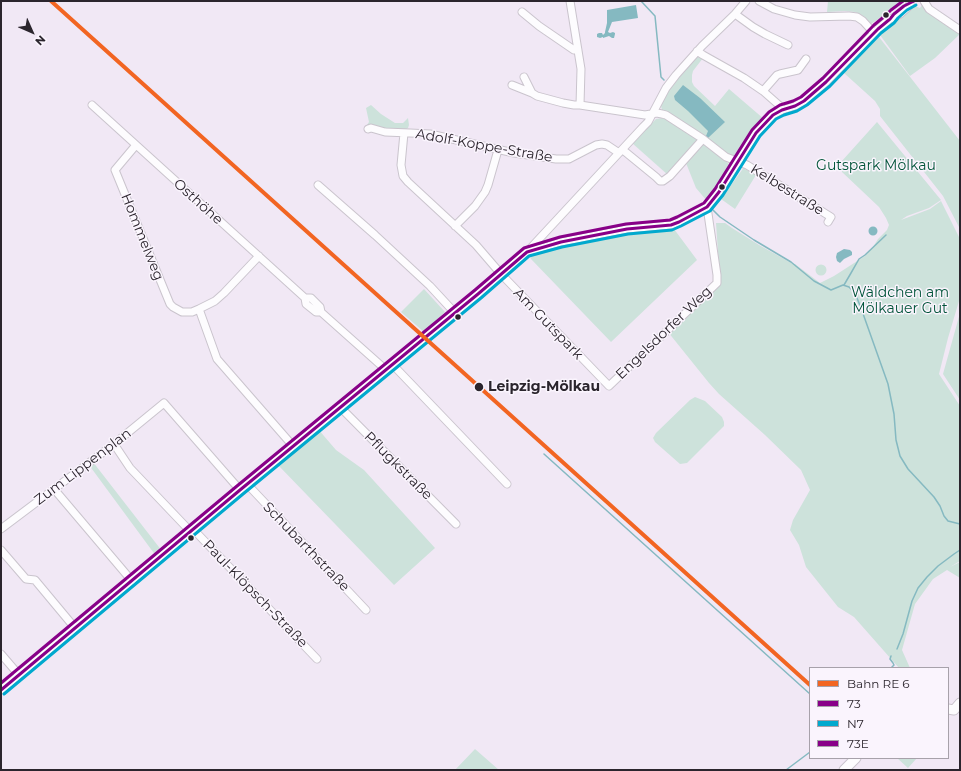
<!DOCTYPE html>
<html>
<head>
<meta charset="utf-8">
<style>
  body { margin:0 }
  #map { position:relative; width:961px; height:771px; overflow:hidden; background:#f1e8f5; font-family:Montserrat,sans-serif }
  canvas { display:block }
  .frame { position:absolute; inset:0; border:2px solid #2b252d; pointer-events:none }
  .legend { position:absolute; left:809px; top:667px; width:140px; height:92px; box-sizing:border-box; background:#faf4fd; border:1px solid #a7a1aa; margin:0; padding:5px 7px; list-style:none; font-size:12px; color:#2b252d }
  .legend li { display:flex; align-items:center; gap:8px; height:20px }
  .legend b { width:20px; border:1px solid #a7a1aa }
  .north { position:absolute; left:12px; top:12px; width:40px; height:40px; -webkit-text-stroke:3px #faf4fd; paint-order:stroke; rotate:135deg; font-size:11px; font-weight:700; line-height:16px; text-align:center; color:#2b252d }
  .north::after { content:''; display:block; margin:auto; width:14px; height:18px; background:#2b252d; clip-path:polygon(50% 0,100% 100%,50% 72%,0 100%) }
</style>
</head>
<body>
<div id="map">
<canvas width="961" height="771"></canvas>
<div class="frame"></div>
<ul class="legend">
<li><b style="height:5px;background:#f26522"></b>Bahn RE 6</li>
<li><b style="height:5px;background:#808"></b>73</li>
<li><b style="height:5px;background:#00a9ce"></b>N7</li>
<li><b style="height:5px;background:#808"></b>73E</li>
</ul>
<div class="north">N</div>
</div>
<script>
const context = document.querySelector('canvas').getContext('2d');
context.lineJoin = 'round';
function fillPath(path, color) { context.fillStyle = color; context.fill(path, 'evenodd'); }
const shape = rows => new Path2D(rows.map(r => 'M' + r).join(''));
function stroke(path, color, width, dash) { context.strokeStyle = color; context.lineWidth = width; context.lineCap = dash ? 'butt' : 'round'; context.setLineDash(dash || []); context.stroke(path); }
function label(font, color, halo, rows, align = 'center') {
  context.font = font + ' Montserrat,sans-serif'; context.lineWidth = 3; context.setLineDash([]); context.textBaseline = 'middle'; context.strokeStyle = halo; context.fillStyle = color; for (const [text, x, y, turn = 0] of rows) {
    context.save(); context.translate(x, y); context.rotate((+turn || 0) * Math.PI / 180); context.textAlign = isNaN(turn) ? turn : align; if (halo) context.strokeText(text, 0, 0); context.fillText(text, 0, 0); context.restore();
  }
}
const green = shape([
  [828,1,906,1,871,24,863,16,855,12,845,11,827,12],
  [922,5,960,32,960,34,935,58,910,76,880,35,902,16,915,6,920,8],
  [879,37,960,141,960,229,943,196,880,116,880,109,875,101,844,73],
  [696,56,698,56,703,58,693,71,692,75,692,82,694,86,715,106,729,89,764,119,748,137,735,155,733,156,727,154,710,140,662,110,660,102,668,90],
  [371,105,381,114,395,123,403,123,408,118,409,125,408,128,405,130,401,131,370,127,364,129,369,122,366,108],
  [662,118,668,119,700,141,668,175,632,143,656,119],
  [877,122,941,200,929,208,907,216,901,220,930,209,941,201,960,239,960,290,959,301,948,338,939,374,960,406,960,561,950,567,960,562,960,578,947,570,933,579,915,604,902,650,910,668,899,668,854,617,838,607,806,567,799,545,790,530,793,520,810,490,801,470,765,435,719,394,709,383,668,332,720,282,716,223,725,223,732,228,759,245,793,264,795,264,820,283,834,276,865,256,873,247,878,239,887,230,889,225,886,218,879,207,842,172,841,162],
  [703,143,729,164,730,167,718,186,707,201,696,188,686,163],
  [743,168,756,175,735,209,721,199,742,170],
  [669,227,674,229,697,260,611,342,531,259,530,256,535,252,627,230],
  '815.5 270a5.5 5.5 0 1 1 11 0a5.5 5.5 0 1 1-11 0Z',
  [424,289,445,312,424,332,401,312],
  [960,313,960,400,943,374],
  [695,397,705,401,722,417,724,422,724,426,687,463,680,464,655,442,653,438,656,433,690,400],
  [318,429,336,450,364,470,435,548,394,585,278,465,283,461,285,456,310,435,312,438,319,432,317,430],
  [93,462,162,551,156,556,89,465],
  [475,749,499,770,455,770],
  [897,758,917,758,908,768]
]);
const water = shape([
  [636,5,638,18,612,22,608,32,610,33,613,32,615,33,615,34,614,38,612,38,609,36,603,38,603,37,600,38,597,37,597,34,599,33,602,33,603,35,605,33,605,32,607,23,607,10],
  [683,85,700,98,725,122,708,138,706,136,708,131,688,111,675,100,674,96],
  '868.5 231a4.5 4.5 0 1 1 9 0a4.5 4.5 0 1 1-9 0Z',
  [844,249,850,250,852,252,852,255,844,259,840,263,837,261,836,257,837,253]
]);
const stream = shape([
  [641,1,655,16,661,77,664,80],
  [713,210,720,217,754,240,791,262,814,281,831,290,843,285,849,287,855,293,861,308,888,384,894,414,896,440,900,456,908,469,934,497,940,506,944,516,948,521,960,524],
  [844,285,851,273,859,259,865,255,886,235],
  [544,454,810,694],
  [897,649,903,634,912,601,918,588,927,577,938,566,954,554,960,550],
  [891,656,890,659,893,663,894,665,891,668],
  [786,770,810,752]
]);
const minor = shape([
  [570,1,581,69,580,105],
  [759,1,774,9,795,15,810,17,849,16,857,17,863,21,874,33],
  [924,1,929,9,960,30],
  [522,12,539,26,574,50,578,50],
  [735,14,753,27,765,34,788,45],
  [697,51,703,55,744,78,763,91,780,106,782,110],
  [524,77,532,93],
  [512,85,532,93,537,96,563,103,574,105,580,105,645,115,657,113,662,114,666,115,703,139,726,157,747,165,831,217,828,222],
  [763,91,777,75,780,74,798,70,806,59],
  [92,105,305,298,306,304,316,312,321,312,385,369],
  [368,129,371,128,385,132,410,133,430,134,514,153,556,159,569,159,596,145,602,144,607,145,619,153],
  [404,133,401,165,403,176,408,182,476,245,501,274,609,386,717,283,717,275,707,207],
  [136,145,115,170,170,304,173,307,182,312,192,312,199,309,215,301,224,293,259,256],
  [623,150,656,177,660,181,663,181,670,176,703,139],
  [318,185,375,235,430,286,455,313],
  [455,226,475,206,485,192,488,185,498,150],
  [527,252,643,127,648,122,666,88,676,75,702,46,735,14,746,1],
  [305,298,311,298,320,307,321,312],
  [199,309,217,359,293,446],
  [392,364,507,484],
  [340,407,456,524],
  [114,444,130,468,190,531],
  [247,484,366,610],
  [54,489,132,581],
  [1,529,114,444,164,403,240,490],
  [193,529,317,659],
  [1,550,26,579,35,580,75,628],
  [1,654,19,675],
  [1,690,240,490,478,294,527,252,561,242,627,229,671,225,679,222,707,207,719,192,756,133,773,115,782,110,795,106,804,101,826,82,878,29,890,19,893,18,900,14,908,7,910,4]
]);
const major = shape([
  [948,709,954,710,960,703],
  [844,770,856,758]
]);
const bus1 = shape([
  [1,690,240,490,478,294,527,252,561,242,627,229,671,225,679,222,707,207,719,192,756,133,773,115,782,110,795,106,804,101,826,82,878,29,890,19,894,14,904,6,914,1]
]);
const bus2 = shape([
  [4,694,243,494,481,298,529,256,562,247,628,234,672,230,681,226,710,211,723,195,760,136,776,119,784,115,797,111,807,105,830,86,881,33,894,23,898,18,907,10,916,5]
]);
const bus3 = shape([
  [1,683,237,486,475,290,524,248,560,237,626,224,670,220,677,217,704,203,715,189,752,130,769,112,780,105,793,101,801,97,823,78,874,25,886,15,891,10,903,1]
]);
const rail1 = shape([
  [51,1,810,685]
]);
const markers = [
  [886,15,3.5,"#2b252d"],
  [722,187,3.5,"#2b252d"],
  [458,317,3.5,"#2b252d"],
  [479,387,5,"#2b252d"],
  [191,538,3.5,"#2b252d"]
];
const streetNames = [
  ["Adolf-Koppe-Straße",484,146,10],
  ["Kelbestraße",787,190,32],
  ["Osthöhe",198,202,42],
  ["Hommelweg",142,237,68],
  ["Am Gutspark",548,324,46],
  ["Engelsdorfer Weg",664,333,-44],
  ["Pflugkstraße",398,466,45],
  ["Zum Lippenplan",83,467,-37],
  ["Schubarthstraße",306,547,46],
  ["Paul-Klöpsch-Straße",255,594,46]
];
const parkNames = [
  ["Gutspark Mölkau",876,166],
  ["Wäldchen am",900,293],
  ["Mölkauer Gut",900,309]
];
const stopNames = [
  ["Leipzig-Mölkau",488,387]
];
fillPath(green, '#cde2db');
fillPath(water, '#85b9c1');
stroke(stream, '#85b9c1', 1.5);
stroke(minor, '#cac4cd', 9);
stroke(major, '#cac4cd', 11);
stroke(minor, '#fdfcfe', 7);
stroke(major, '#fdfcfe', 9);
stroke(bus1, '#808', 3);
stroke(bus2, '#00a9ce', 3);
stroke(bus3, '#808', 3);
stroke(rail1, '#f26522', 4);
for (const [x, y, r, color] of markers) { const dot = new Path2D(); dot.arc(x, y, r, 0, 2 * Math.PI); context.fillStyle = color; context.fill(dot); stroke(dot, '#faf4fd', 1.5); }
label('14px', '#2b252d', '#faf4fd', streetNames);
label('14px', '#005439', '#faf4fd', parkNames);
label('bold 14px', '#2b252d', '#faf4fd', stopNames, 'left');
</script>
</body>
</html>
